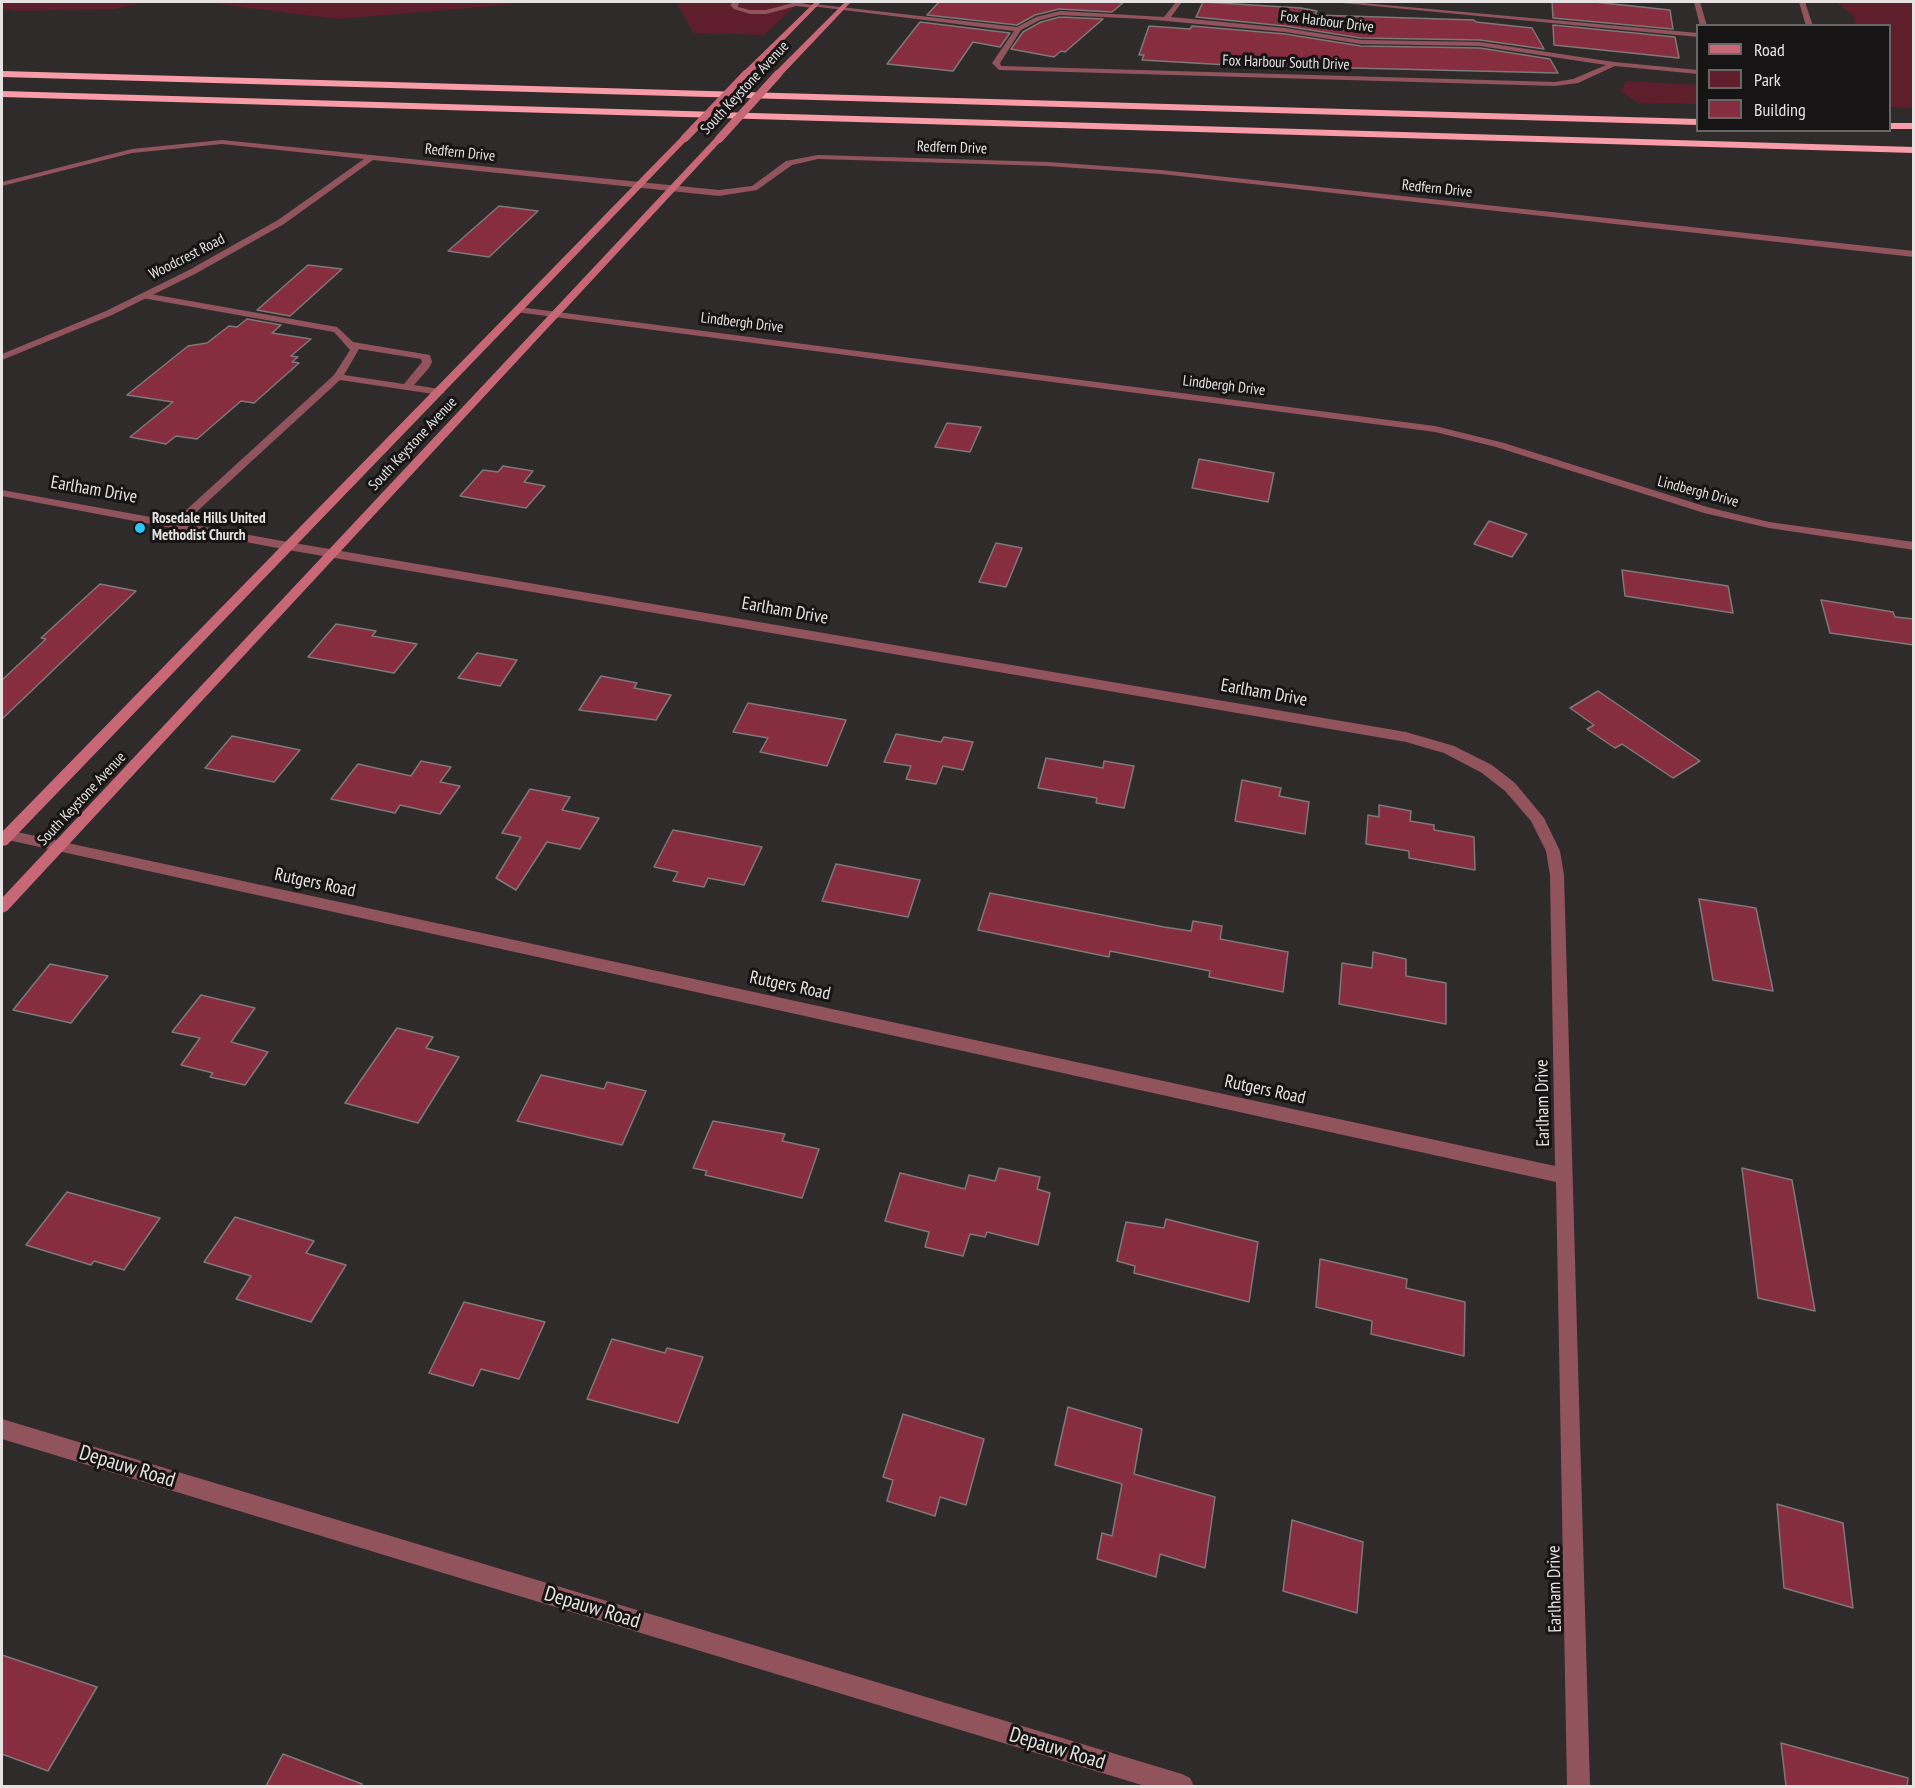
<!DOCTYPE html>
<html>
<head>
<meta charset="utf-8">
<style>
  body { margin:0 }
  #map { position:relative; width:1915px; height:1788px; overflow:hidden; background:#302b2b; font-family:"PT Sans Narrow",sans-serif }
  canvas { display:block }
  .frame { position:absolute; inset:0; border:3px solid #e6e2e2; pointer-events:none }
  .legend { position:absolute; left:1696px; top:24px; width:195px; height:108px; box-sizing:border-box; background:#161414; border:2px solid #696666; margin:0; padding:8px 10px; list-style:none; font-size:18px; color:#e6e2e2 }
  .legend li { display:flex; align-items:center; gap:12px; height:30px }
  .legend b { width:30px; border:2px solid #696666 }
</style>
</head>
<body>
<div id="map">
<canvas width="1915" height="1788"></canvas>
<div class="frame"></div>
<ul class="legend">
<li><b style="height:8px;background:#c86776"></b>Road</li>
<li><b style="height:16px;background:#5f1e2b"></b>Park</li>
<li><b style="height:16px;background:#862d3f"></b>Building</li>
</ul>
</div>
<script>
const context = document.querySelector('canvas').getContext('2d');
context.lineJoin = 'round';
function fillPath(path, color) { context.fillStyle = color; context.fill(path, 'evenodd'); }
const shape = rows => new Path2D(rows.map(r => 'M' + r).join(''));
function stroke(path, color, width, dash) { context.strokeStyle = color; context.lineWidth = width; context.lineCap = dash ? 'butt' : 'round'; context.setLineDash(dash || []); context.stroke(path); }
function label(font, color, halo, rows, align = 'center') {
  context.font = font + ' "PT Sans Narrow",sans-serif'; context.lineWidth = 6; context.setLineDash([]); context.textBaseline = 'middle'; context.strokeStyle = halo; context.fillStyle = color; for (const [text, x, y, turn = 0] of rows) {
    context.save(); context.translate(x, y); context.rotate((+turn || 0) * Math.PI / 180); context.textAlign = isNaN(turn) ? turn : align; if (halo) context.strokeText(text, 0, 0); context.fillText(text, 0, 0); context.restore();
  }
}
const green = shape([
  [2,2,144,2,114,9,21,11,2,9],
  [200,2,539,2,338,19],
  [676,2,799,2,764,35,694,33],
  [1835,2,1913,2,1913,108,1890,107,1890,26,1855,25,1854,16],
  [1626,81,1697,85,1697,104,1639,103,1621,92]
]);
const building = shape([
  [939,2,1124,2,1112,12,1059,9,1035,15,1017,25,927,15,939,2],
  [1203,2,1301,8,1317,11,1315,15,1474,20,1476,22,1532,28,1544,49,1480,40,1361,38,1285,26,1196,17,1203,2],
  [1552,2,1594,2,1670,10,1673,29,1553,18,1552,2],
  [1060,17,1103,19,1065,52,1061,51,1054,57,1011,49,1023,32,1041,22,1060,17],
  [920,22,1010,33,1000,47,973,42,953,71,887,64,920,22],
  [1553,25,1675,37,1679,58,1554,45,1553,25],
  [1149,26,1190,29,1192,26,1285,34,1361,46,1480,48,1550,59,1558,73,1229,65,1142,60,1144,55,1139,55,1149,26],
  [499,206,538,211,489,257,448,251,499,206],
  [308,265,342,269,290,316,257,310,308,265],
  [247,319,281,325,272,333,311,339,291,356,298,357,292,362,299,363,254,403,241,401,197,439,176,436,166,444,130,437,173,402,127,395,188,346,207,343,229,326,237,327,247,319],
  [947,423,981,427,970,452,935,447,947,423],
  [1199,459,1274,473,1268,502,1192,488,1199,459],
  [503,466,533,471,524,482,545,486,526,508,460,496,483,470,498,472,503,466],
  [1489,521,1527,534,1512,557,1474,544,1489,521],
  [996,543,1022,548,1006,587,979,582,996,543],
  [1622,570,1728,586,1733,613,1625,596,1622,570],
  [100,584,136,591,2,719,2,680,46,639,41,638,100,584],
  [1821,600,1893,612,1895,617,1914,619,1914,645,1830,633,1821,600],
  [336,624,376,631,372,636,417,644,394,673,308,657,336,624],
  [477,653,517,660,500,686,458,678,477,653],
  [601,676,637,683,634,688,671,695,656,720,579,710,601,676],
  [1598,691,1700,761,1673,778,1622,744,1615,748,1587,729,1594,725,1570,708,1598,691],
  [748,703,846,720,827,766,760,752,768,738,733,732,748,703],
  [896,734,941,742,944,737,973,742,963,770,943,766,936,784,906,779,911,766,884,762,896,734],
  [232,736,300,750,274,782,205,768,232,736],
  [1046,758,1103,768,1104,761,1134,766,1124,808,1096,803,1097,798,1038,788,1046,758],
  [421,761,451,767,440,782,460,786,440,814,400,805,395,813,331,799,358,764,411,776,421,761],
  [1242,780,1281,788,1279,796,1309,802,1305,834,1235,821,1242,780],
  [530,789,570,797,562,810,599,818,580,849,547,842,516,890,496,878,521,837,502,833,530,789],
  [1379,805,1411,811,1410,821,1434,825,1434,830,1474,837,1475,870,1409,858,1409,851,1366,844,1368,815,1379,817,1379,805],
  [673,830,762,847,744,885,708,878,704,887,673,881,678,872,654,867,673,830],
  [836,864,920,880,908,917,822,901,836,864],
  [990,893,1164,927,1191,931,1193,921,1222,926,1220,939,1288,952,1283,992,1209,977,1210,971,1110,951,1109,957,978,930,990,893],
  [1699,899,1756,908,1773,991,1713,980,1699,899],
  [1373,952,1406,959,1406,976,1446,983,1446,1024,1339,1004,1342,963,1372,968,1373,952],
  [50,964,108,976,71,1023,13,1010,50,964],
  [201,995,255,1008,231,1042,268,1052,245,1085,210,1077,213,1073,181,1065,200,1038,172,1032,201,995],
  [397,1028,433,1037,426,1048,459,1057,418,1123,345,1103,397,1028],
  [541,1075,604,1089,607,1082,646,1091,622,1145,517,1121,541,1075],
  [713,1121,785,1134,782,1141,819,1149,802,1198,705,1175,707,1171,693,1168,713,1121],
  [999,1168,1040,1177,1037,1189,1050,1193,1038,1245,987,1232,985,1237,970,1234,963,1256,925,1247,929,1232,885,1221,900,1173,965,1189,969,1175,995,1181,999,1168],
  [1742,1168,1792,1180,1815,1311,1758,1298,1742,1168],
  [67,1192,160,1218,124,1270,94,1261,91,1265,26,1245,67,1192],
  [235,1217,314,1241,306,1253,346,1265,311,1322,236,1299,251,1276,204,1262,235,1217],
  [1166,1219,1258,1242,1249,1302,1134,1273,1135,1266,1117,1261,1126,1222,1164,1228,1166,1219],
  [1320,1259,1407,1279,1406,1288,1465,1302,1464,1356,1371,1334,1372,1321,1316,1307,1320,1259],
  [464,1302,545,1322,519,1379,481,1369,473,1386,429,1373,464,1302],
  [612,1339,665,1353,667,1348,703,1357,678,1423,587,1399,612,1339],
  [1068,1407,1142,1429,1134,1474,1215,1497,1205,1568,1160,1554,1156,1577,1097,1559,1102,1533,1112,1536,1122,1484,1055,1465,1068,1407],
  [903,1414,984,1439,966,1505,940,1497,935,1516,887,1501,893,1480,883,1477,903,1414],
  [1777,1504,1843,1523,1853,1608,1784,1588,1777,1504],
  [1292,1520,1363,1542,1357,1613,1283,1591,1292,1520],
  [2,1655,97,1687,48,1771,2,1754,2,1655],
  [1781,1743,1908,1778,1907,1786,1786,1786,1781,1743],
  [283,1754,362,1784,362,1786,266,1786,283,1754]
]);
const service = shape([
  [733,2,739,2,738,7,750,10,766,10,796,2,817,6,814,8,796,6,766,14,750,14,734,9,730,5,733,2],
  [145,293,337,327,353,342,430,355,432,362,429,368,414,385,440,389,445,392,440,395,340,380,180,527,172,527,172,523,334,375,350,350,334,332,142,298,140,296,145,293],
  [359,349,421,359,422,362,404,384,344,375,359,349]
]);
const minor = shape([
  [1176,2,1182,2,1171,17,1285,28,1361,40,1480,42,1614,62,1698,70,1698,74,1615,66,1578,83,1555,86,999,70,992,63,1014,31,811,6,814,4,1017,27,1036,17,1060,11,1164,17,1176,2],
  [1060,15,1144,19,1285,32,1361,44,1480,46,1606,65,1573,79,1555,82,1001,66,1000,63,1021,30,1040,20,1060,15],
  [1332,2,1352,2,1698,33,1698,37,1332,2],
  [1694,2,1700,2,1707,26,1700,26,1694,2],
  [1799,2,1805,2,1813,26,1806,26,1799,2],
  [222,140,719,190,752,186,786,161,818,155,1048,162,1161,170,1914,251,1914,257,1161,174,1048,166,818,159,792,165,757,190,719,196,373,160,284,224,195,274,112,315,2,360,2,354,106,311,189,270,278,220,364,159,222,144,132,153,2,186,2,182,132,149,222,140],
  [519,307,1435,426,1504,443,1707,507,1769,522,1914,542,1914,550,1769,528,1704,513,1496,447,1435,432,516,312,514,310,519,307],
  [2,490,288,542,1406,732,1454,746,1492,765,1515,783,1544,818,1560,851,1564,875,1590,1786,1567,1786,1556,1182,8,840,2,836,3,831,8,830,1555,1166,1550,875,1546,851,1531,821,1505,791,1482,773,1444,753,1406,742,288,550,2,496,2,490],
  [2,1419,1182,1774,1190,1778,1194,1786,1145,1786,2,1439,2,1419]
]);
const secondary = shape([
  [815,2,821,2,749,76,743,76,743,72,815,2],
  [845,2,851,2,781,76,775,76,775,72,845,2],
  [682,136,689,138,7,845,2,846,2,832,682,136],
  [716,137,723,139,7,911,2,913,2,898,716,137]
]);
const motorway = shape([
  [2,71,1698,119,1698,125,2,77,2,71],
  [2,91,1914,147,1914,153,2,97,2,91],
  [1890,123,1914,123,1914,129,1890,129,1890,123]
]);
const secondaryBridge = shape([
  [685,138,746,74],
  [719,139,778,74]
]);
const markers = [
  [140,528,6,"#29c8ff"]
];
const farStreetnames = [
  ["Fox Harbour Drive",1327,22,7],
  ["Fox Harbour South Drive",1286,63,2],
  ["South Keystone Avenue",745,88,-47],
  ["Redfern Drive",952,148,2],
  ["Redfern Drive",460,153,6],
  ["Redfern Drive",1437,189,6],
  ["Woodcrest Road",187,257,-27],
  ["Lindbergh Drive",742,323,7],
  ["Lindbergh Drive",1224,386,7],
  ["South Keystone Avenue",413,444,-47],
  ["Lindbergh Drive",1698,492,15],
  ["South Keystone Avenue",82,799,-47]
];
const farPoinames = [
  ["Rosedale Hills United",152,519],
  ["Methodist Church",152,536]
];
const streetNames = [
  ["Earlham Drive",94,490,10],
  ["Earlham Drive",785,611,10],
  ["Earlham Drive",1264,693,10],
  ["Rutgers Road",315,883,12],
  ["Rutgers Road",790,986,12],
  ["Rutgers Road",1265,1090,12],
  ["Earlham Drive",1543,1103,-91],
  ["Earlham Drive",1555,1589,-91]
];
const nearStreetnames = [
  ["Depauw Road",127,1467,17],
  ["Depauw Road",592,1608,17],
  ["Depauw Road",1057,1749,17]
];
fillPath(green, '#5f1e2b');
fillPath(building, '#862d3f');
stroke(building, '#7f7878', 1.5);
fillPath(service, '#91535c');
fillPath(minor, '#91535c');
fillPath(secondary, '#c86776');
fillPath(motorway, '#f89da8');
stroke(secondaryBridge, '#c86776', 8);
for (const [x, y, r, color] of markers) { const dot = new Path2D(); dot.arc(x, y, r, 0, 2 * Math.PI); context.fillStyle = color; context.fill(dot); stroke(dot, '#161414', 2); }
label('15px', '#e6e2e2', '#161414', farStreetnames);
label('bold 15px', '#e6e2e2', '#161414', farPoinames, 'left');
label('18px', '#e6e2e2', '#161414', streetNames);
label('21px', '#e6e2e2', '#161414', nearStreetnames);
</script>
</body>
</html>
